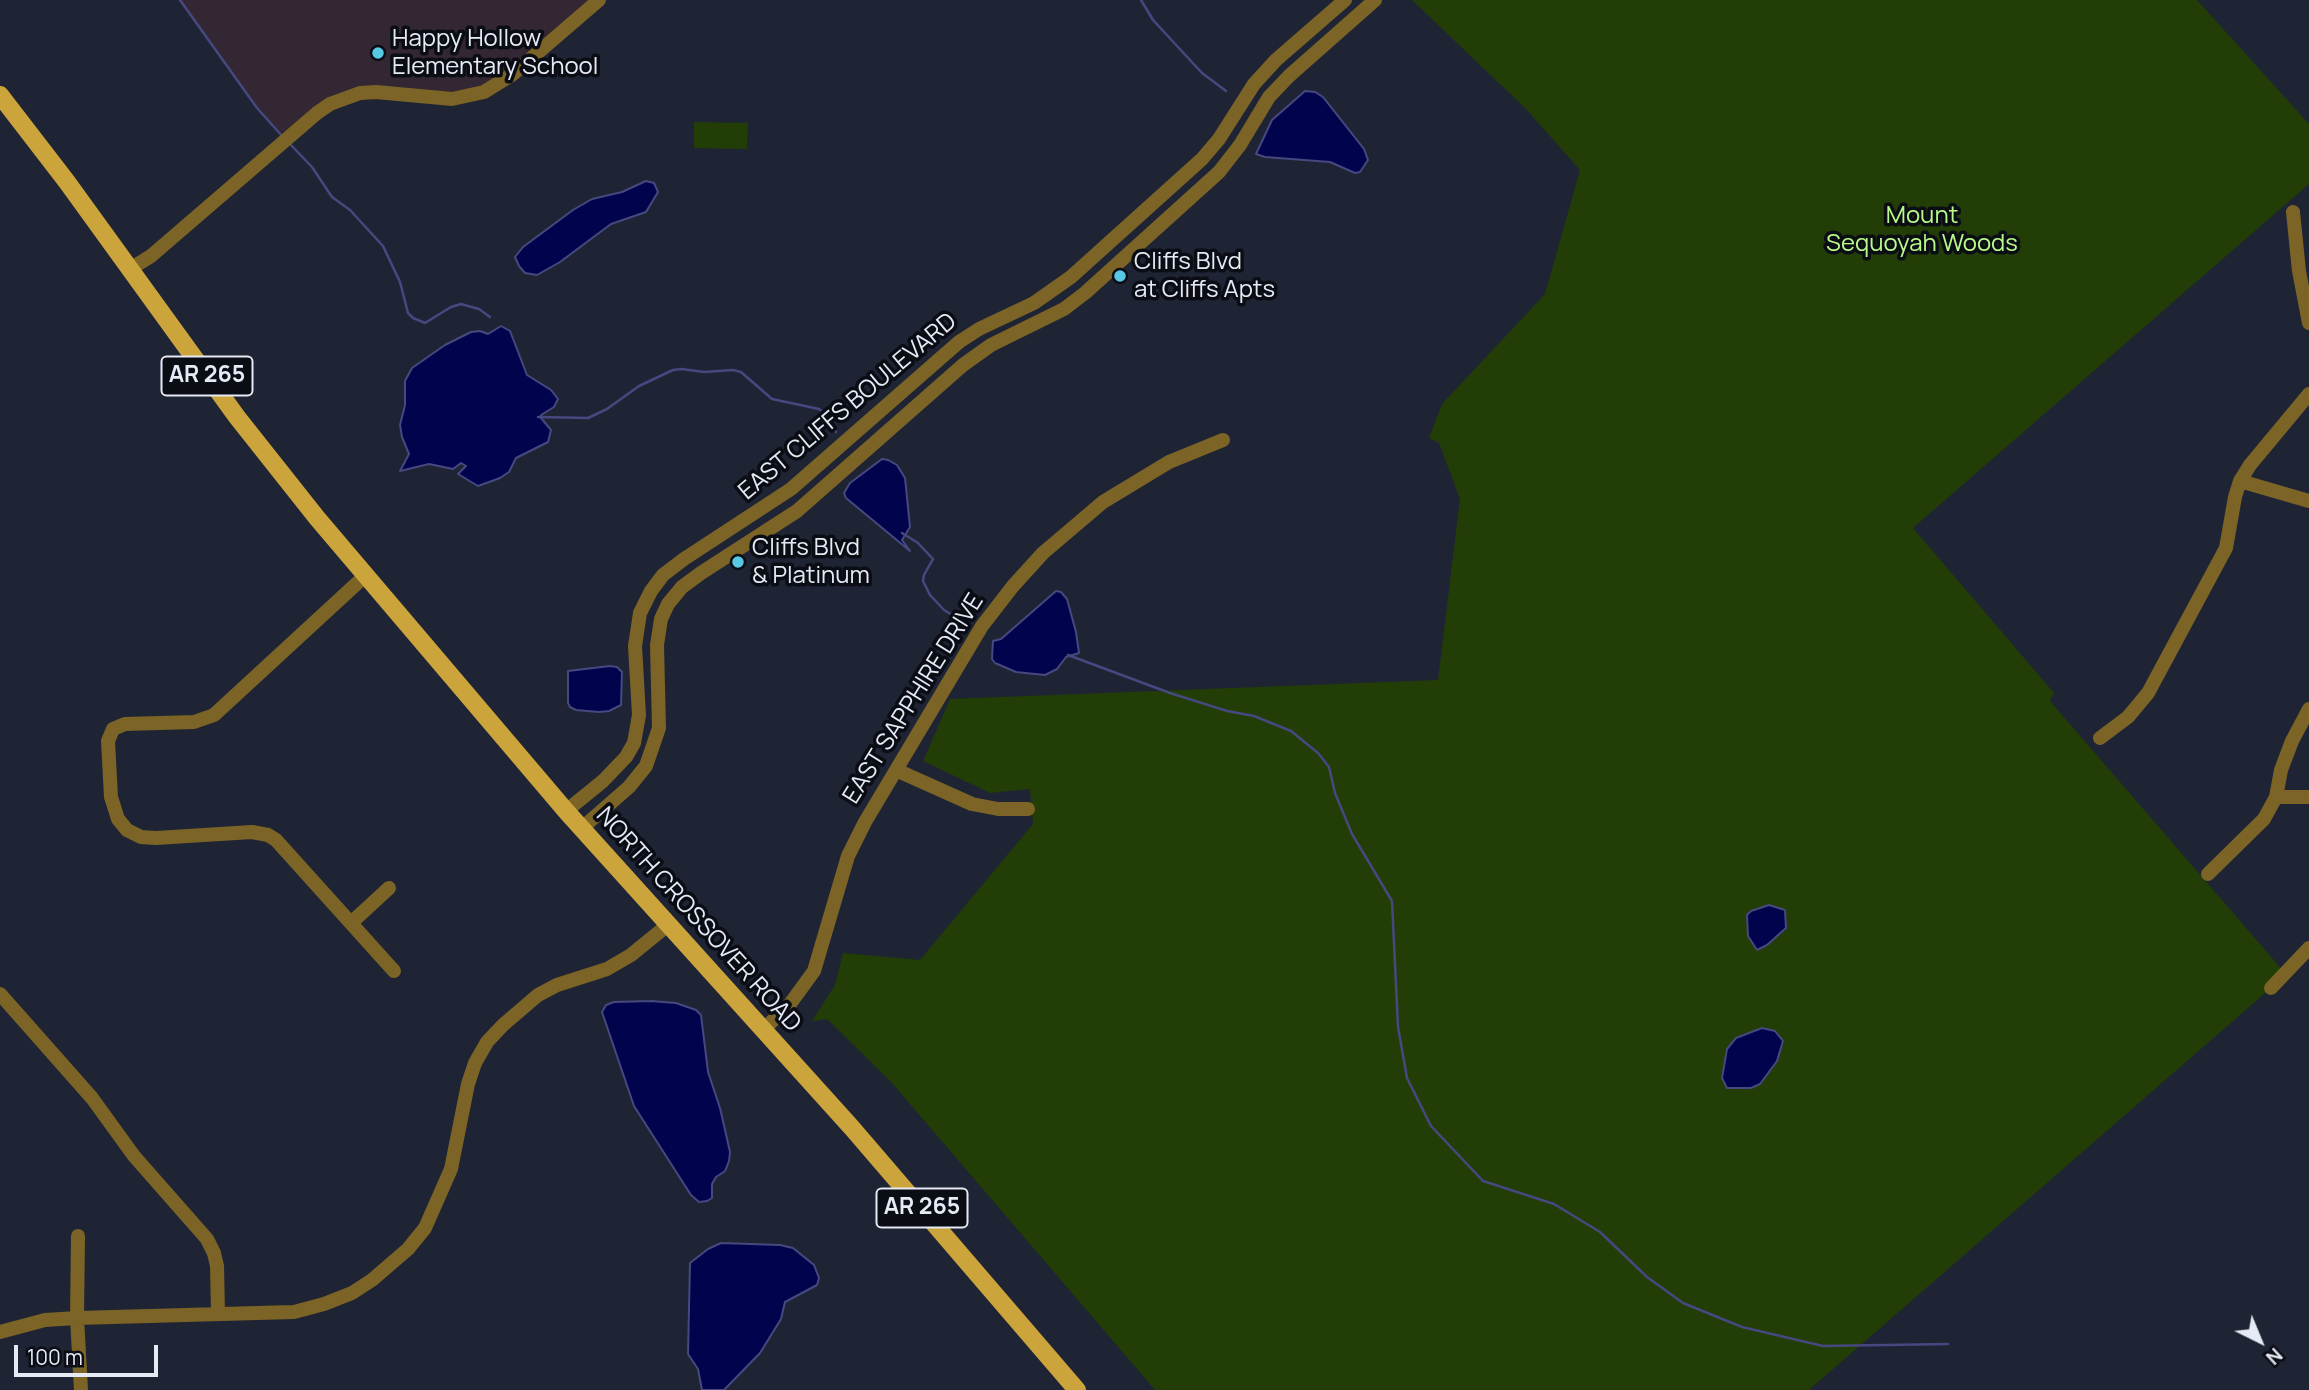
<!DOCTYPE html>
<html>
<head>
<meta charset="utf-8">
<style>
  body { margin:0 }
  #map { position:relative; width:2309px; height:1390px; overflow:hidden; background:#1f2435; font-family:Manrope,sans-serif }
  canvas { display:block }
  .north { position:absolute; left:2225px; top:1306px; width:70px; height:70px; -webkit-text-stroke:5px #0b0d15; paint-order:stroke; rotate:137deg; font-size:19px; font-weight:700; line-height:28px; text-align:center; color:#e6eaf5 }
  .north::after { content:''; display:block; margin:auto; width:24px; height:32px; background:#e6eaf5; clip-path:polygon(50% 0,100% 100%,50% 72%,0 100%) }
  .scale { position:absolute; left:14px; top:1345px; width:144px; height:32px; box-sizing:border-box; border:4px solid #e6eaf5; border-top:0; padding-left:9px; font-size:21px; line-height:24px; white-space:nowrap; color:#e6eaf5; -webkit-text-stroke:5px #0b0d15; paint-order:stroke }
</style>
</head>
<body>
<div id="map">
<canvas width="2309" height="1390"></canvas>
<div class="north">N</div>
<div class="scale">100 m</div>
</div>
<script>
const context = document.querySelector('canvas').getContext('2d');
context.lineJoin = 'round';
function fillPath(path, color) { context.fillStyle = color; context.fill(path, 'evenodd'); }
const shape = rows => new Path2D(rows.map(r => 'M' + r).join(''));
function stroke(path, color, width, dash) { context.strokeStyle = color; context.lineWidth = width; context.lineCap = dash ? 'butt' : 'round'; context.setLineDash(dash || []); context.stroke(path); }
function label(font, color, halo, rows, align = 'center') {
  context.font = font + ' Manrope,sans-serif'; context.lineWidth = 7; context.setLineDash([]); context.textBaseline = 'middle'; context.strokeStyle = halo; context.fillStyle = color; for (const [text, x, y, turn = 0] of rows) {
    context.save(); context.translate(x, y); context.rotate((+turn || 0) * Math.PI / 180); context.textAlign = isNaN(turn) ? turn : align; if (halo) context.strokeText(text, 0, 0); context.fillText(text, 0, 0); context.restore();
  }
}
const education = shape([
  [180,0,599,0,484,92,360,93,298,129,279,133,257,108]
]);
const green = shape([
  [1412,0,2197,0,2309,124,2309,184,1913,528,2054,693,2050,701,2285,973,2271,988,1809,1390,1155,1390,891,1082,827,1019,812,1021,835,985,843,953,920,960,1033,824,1030,789,990,793,923,761,950,699,1438,680,1460,499,1439,443,1429,438,1442,404,1545,294,1580,170,1526,109],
  [694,122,748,123,747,149,694,148]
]);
const water = shape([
  [1305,91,1315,92,1323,97,1364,149,1368,160,1360,172,1355,173,1330,162,1265,157,1256,154,1272,120,1305,91],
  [646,181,654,183,658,192,646,212,611,224,560,262,537,275,525,273,519,266,515,257,523,247,573,210,592,199,622,192,646,181],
  [501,326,510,331,527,375,551,390,558,399,554,407,541,415,541,418,551,430,548,442,516,458,509,472,500,478,478,486,458,474,466,466,461,463,453,469,429,464,400,471,409,454,402,437,400,425,405,405,405,381,412,368,445,345,471,332,480,331,488,334,501,326],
  [882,459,888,460,897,465,905,478,910,527,902,540,910,551,846,498,844,493,850,483,882,459],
  [1056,591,1061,592,1067,599,1076,632,1079,653,1066,657,1057,669,1045,675,1016,672,995,663,992,659,993,641,1001,639,1056,591],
  [610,666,617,667,622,672,621,705,609,711,599,712,576,710,570,707,568,703,568,671,610,666],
  [1769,905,1785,910,1786,928,1767,945,1757,950,1748,936,1747,915,1751,911,1769,905],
  [651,1001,676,1003,696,1010,701,1015,708,1072,720,1108,730,1152,729,1161,725,1171,716,1177,712,1184,712,1198,707,1201,699,1202,691,1195,634,1106,602,1012,606,1005,614,1002,651,1001],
  [1762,1028,1775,1031,1783,1041,1777,1061,1760,1084,1751,1088,1727,1088,1722,1078,1727,1049,1736,1038,1762,1028],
  [721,1243,780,1245,793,1248,814,1265,819,1278,817,1285,785,1302,781,1319,760,1353,724,1390,702,1390,698,1369,688,1354,690,1263,708,1249,721,1243]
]);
const stream = shape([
  [180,0,257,108,283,137],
  [1141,0,1153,20,1202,73,1226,91],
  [290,144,312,167,332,197,350,210,383,246,400,282,408,313,413,318,425,323,451,307,461,304,479,309,490,317],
  [538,417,588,418,607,409,639,386,673,370,682,369,704,372,733,370,741,372,772,399,819,409,828,416,836,432],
  [902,533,918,543,933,559,924,575,923,581,930,595,944,610,959,619],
  [1068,655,1170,693,1227,711,1254,716,1291,731,1318,753,1329,767,1335,793,1352,834,1392,901,1398,1027,1407,1078,1431,1126,1483,1181,1554,1204,1600,1232,1647,1277,1683,1303,1742,1327,1823,1346,1948,1344]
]);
const minor = shape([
  [2293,212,2299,271,2309,323],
  [130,269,151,256,317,113,330,104,360,93,376,92,452,99,484,92,513,74,599,0],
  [2240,481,2309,501],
  [366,575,214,715,194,722,125,724,113,729,108,741,111,797,118,819,127,830,141,837,156,838,252,832,268,835,276,840,394,971],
  [2100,738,2128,717,2148,693,2226,548,2235,497,2240,481,2250,465,2309,394],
  [896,770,972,804,998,809,1028,809],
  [2276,797,2309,797],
  [566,811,603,781,626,757,634,743,639,715,635,646,640,613,651,591,663,575,684,559,791,489,959,342,979,329,1034,303,1071,277,1202,159,1219,139,1254,84,1276,60,1345,0],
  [582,828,629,787,646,766,659,728,657,645,661,619,668,604,682,587,701,573,797,511,963,365,991,345,1064,309,1085,293,1219,172,1240,145,1269,97,1289,76,1375,0],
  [2208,874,2264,819,2276,797,2281,770,2292,741,2309,709],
  [351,923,389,888],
  [2271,988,2309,948],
  [0,994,92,1098,134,1156,207,1239,214,1253,217,1266,218,1313],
  [764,1029,790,1004,814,971,848,856,865,822,982,626,1013,586,1043,553,1103,502,1169,462,1223,440],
  [78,1236,77,1318,81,1390],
  [0,1332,45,1320,77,1318,294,1312,324,1304,352,1293,372,1280,408,1249,425,1228,451,1169,468,1084,475,1063,487,1042,503,1025,538,995,557,985,607,969,631,955,669,924]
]);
const major = shape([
  [0,95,67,182,237,417,317,518,566,811,852,1128,1077,1390]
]);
const markers = [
  [378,53,7,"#58c9e4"],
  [1120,276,7,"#58c9e4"],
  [738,562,7,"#58c9e4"]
];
const shields = [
  [207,376,91],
  [922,1208,91]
];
const shieldNames = [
  ["AR 265",207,376],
  ["AR 265",922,1208]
];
const poiNames = [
  ["Happy Hollow",392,39],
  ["Elementary School",392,67],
  ["Cliffs Blvd",1134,262],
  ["at Cliffs Apts",1134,290],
  ["Cliffs Blvd",752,548],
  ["& Platinum",752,576]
];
const parkNames = [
  ["Mount",1922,216],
  ["Sequoyah Woods",1922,244]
];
const streetNames = [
  ["EAST CLIFFS BOULEVARD",848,407,-40],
  ["EAST SAPPHIRE DRIVE",914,699,-58],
  ["NORTH CROSSOVER ROAD",698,920,48]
];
fillPath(education, '#342734');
fillPath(green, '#223d06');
fillPath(water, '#01034d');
stroke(water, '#46487f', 2);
stroke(stream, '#46487f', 2.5);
stroke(minor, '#7b6426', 14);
stroke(major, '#cba43b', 18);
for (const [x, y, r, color] of markers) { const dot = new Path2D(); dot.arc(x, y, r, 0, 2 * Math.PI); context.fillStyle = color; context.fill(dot); stroke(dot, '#0b0d15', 2.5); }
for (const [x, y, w] of shields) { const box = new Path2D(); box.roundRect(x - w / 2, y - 19.5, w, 39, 5); context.fillStyle = '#0b0d15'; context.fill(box); stroke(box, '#e6eaf5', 2); }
label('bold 23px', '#e6eaf5', null, shieldNames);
label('24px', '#e6eaf5', '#0b0d15', poiNames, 'left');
label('24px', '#b9fa89', '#0b0d15', parkNames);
label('24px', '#e6eaf5', '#0b0d15', streetNames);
</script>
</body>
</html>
